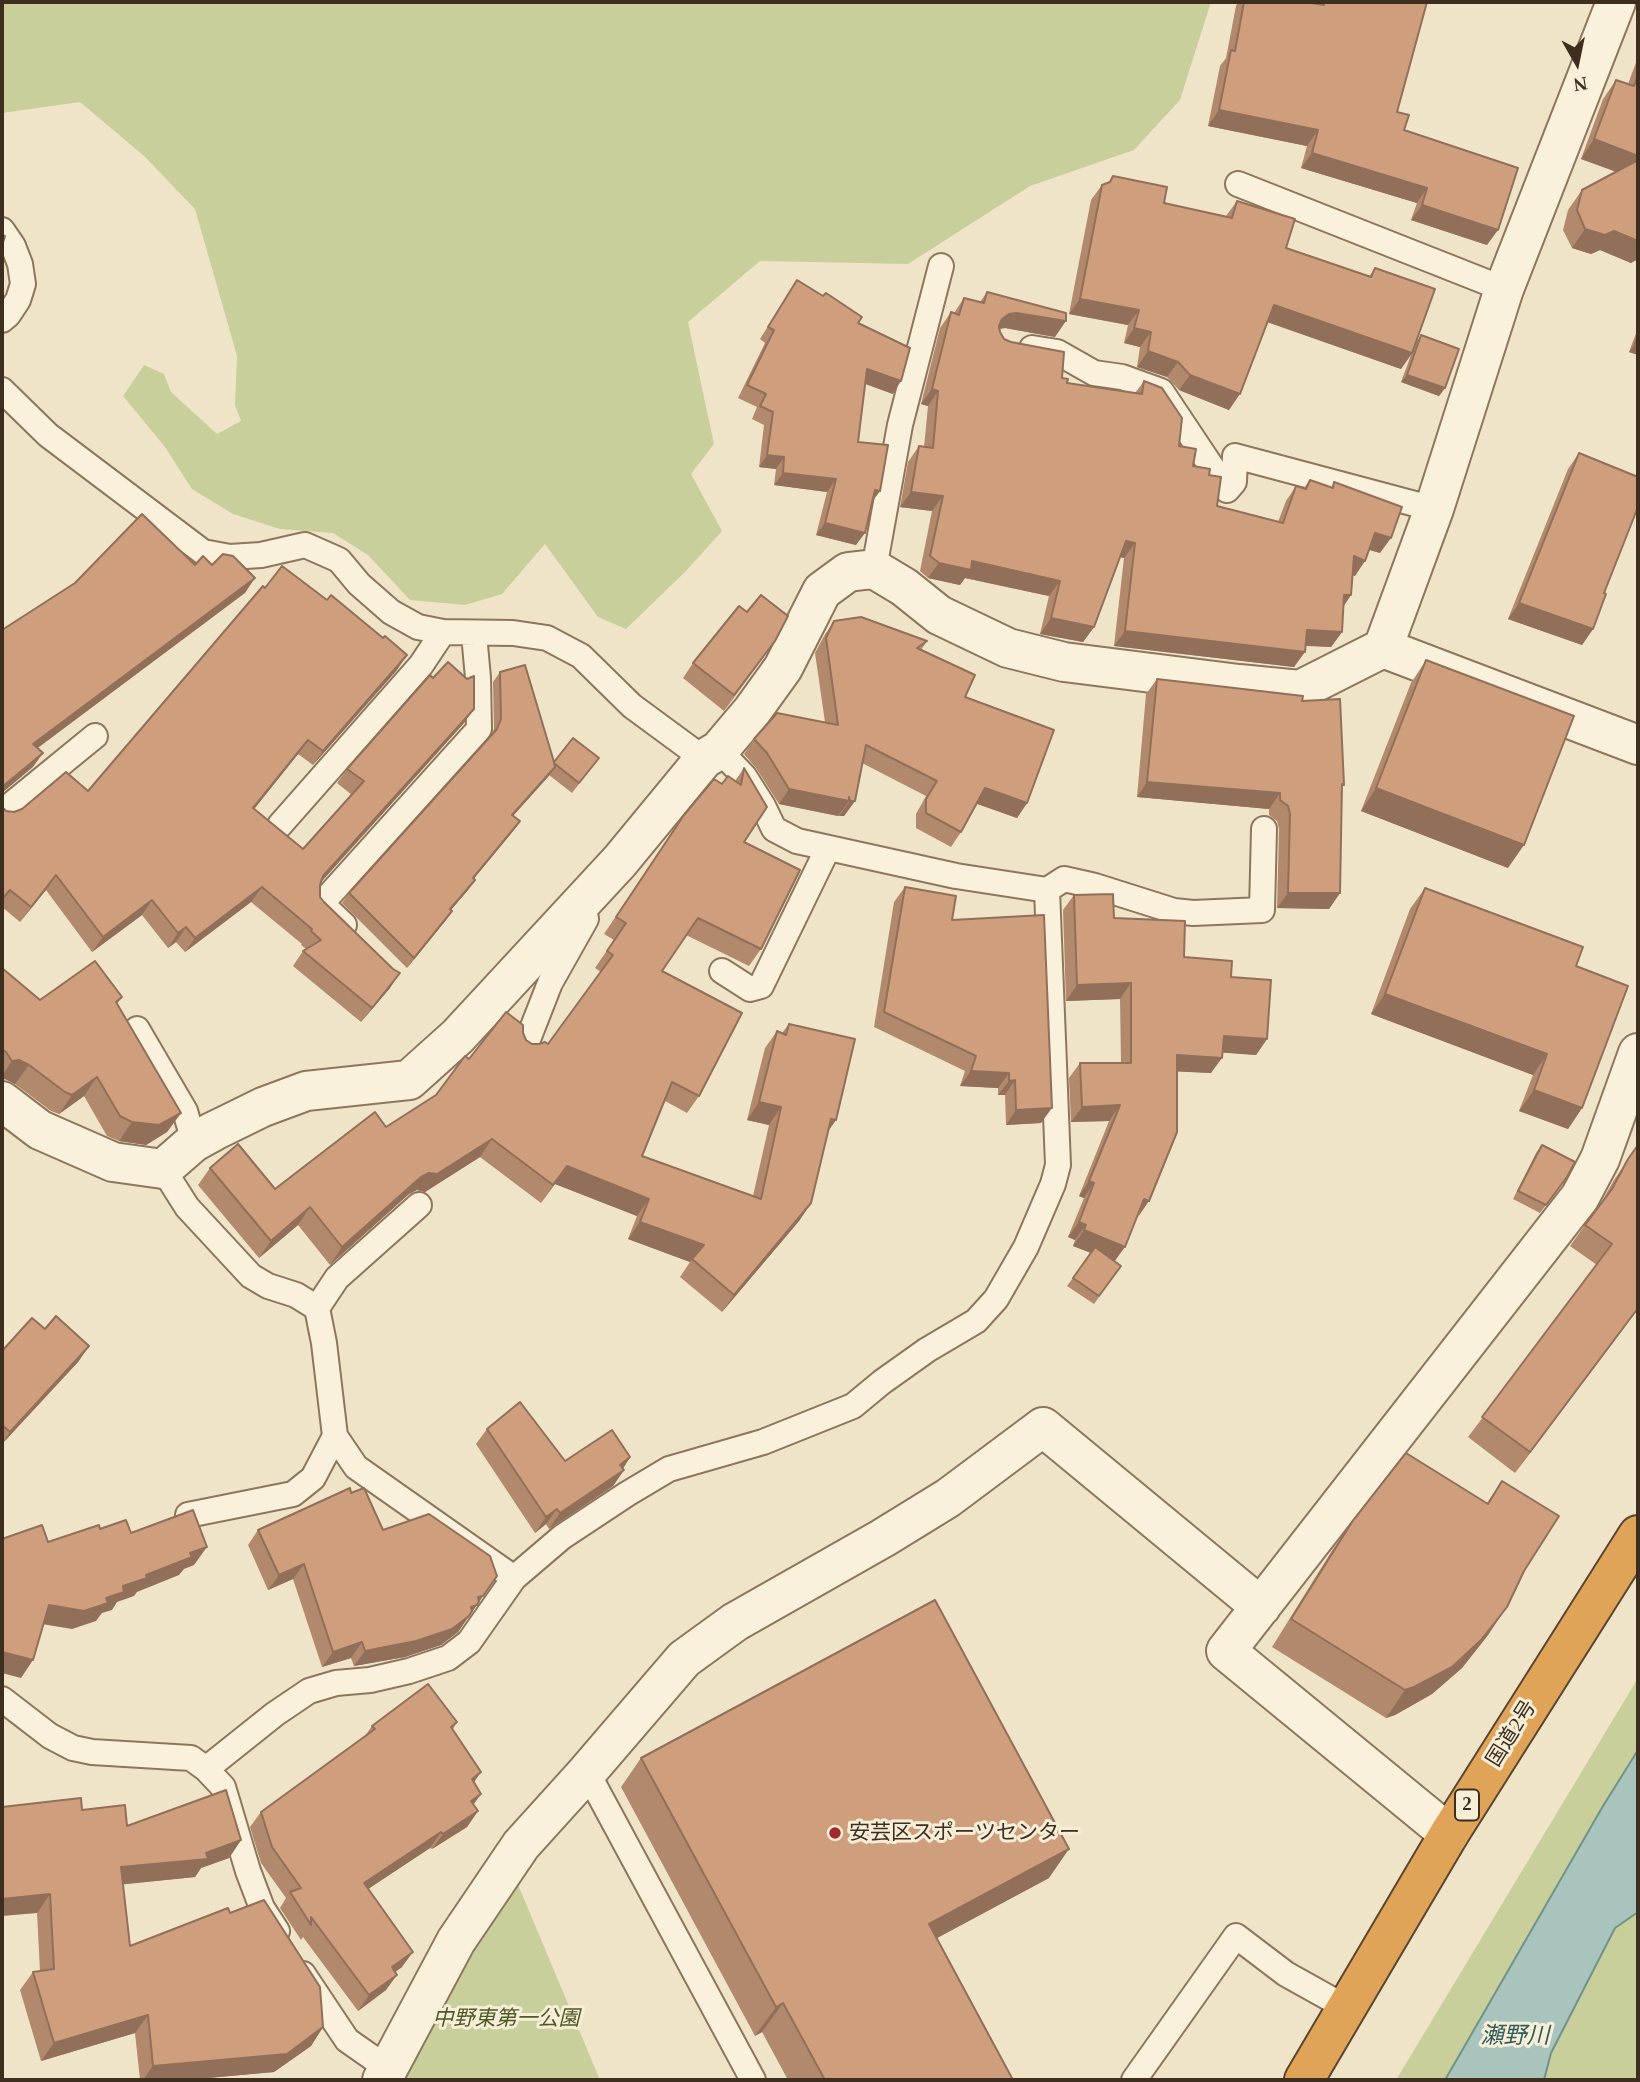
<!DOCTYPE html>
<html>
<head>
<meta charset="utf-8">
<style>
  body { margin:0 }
  #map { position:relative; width:1640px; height:2082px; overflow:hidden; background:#f0e4c8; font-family:"Times New Roman",serif }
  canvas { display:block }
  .frame { position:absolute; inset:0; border:4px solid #3d2e20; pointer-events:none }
  .north { position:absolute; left:1542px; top:28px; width:70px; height:70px; -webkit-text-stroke:5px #f7eed8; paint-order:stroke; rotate:171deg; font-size:19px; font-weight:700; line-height:28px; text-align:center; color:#3d2e20 }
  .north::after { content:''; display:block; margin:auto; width:24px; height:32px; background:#3d2e20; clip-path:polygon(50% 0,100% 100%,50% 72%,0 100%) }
</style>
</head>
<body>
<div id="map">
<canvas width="1640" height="2082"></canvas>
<div class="frame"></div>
<div class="north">N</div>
</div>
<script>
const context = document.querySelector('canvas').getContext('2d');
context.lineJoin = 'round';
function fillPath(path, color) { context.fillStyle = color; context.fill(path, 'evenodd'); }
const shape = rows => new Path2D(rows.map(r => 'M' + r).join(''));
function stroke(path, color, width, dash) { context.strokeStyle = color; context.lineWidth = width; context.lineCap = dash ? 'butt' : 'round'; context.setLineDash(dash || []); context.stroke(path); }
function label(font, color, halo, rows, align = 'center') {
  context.font = font + ' "Times New Roman","Noto Sans JP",serif'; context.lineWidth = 6; context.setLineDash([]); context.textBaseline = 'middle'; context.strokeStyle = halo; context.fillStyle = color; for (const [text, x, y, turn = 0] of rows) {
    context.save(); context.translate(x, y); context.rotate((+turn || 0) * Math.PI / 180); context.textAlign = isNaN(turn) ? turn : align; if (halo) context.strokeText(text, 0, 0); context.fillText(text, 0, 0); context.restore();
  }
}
const green = shape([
  [2,2,1211,2,1180,100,1134,150,1030,186,908,264,760,261,688,322,714,444,691,474,722,531,686,571,626,629,598,617,545,544,502,594,465,605,410,600,368,555,333,533,280,529,233,514,192,489,165,447,123,396,144,365,164,374,171,392,217,434,241,421,235,405,237,356,195,209,144,156,80,102,2,113],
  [1638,1678,1638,1750,1603,1806,1445,2080,1396,2080],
  [514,1875,600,2080,401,2080],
  [1638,1912,1638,2080,1544,2080,1551,2053,1615,1928]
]);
const water = shape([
  [1638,1750,1638,1912,1615,1928,1551,2053,1544,2080,1445,2080,1603,1806,1638,1750]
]);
const lane = shape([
  [1238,184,1504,289],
  [2,230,13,246,20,264,23,284,18,300,8,315,2,320],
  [1032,348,1057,352,1094,373,1122,377,1161,391,1227,490,1234,482,1235,456,1434,509],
  [2,390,48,435,203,552,230,557,261,555,305,545,339,560,359,584,391,612,418,627,443,632,513,633,547,638,581,656,632,706,704,759],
  [874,569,900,425,941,266],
  [719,750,744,776,763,806,774,829,797,841,956,876,1047,890,1064,879,1095,886,1174,911,1193,913,1262,910,1264,829],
  [2,812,95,736],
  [280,825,421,665,443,632],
  [344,925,324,906,324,901,479,729,478,678,474,634],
  [722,971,750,989,761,986,828,848],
  [137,1029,185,1111,194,1142],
  [525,1047,550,983,586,919,583,906],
  [163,1169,187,1207,251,1276,268,1286,296,1295,317,1308],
  [419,1205,337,1278,317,1308,324,1343,335,1436,356,1467,514,1578],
  [188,1515,293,1494,313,1478,335,1436],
  [2,1699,50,1736,73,1748,92,1752,191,1758,206,1769,223,1787,248,1871,262,1908,277,1931],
  [206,1769,275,1714,309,1691,336,1683,370,1680,409,1671,448,1658,469,1642,514,1578,562,1537,627,1494,669,1469,763,1442,853,1406,882,1382,927,1350,976,1321,996,1299,1026,1247,1053,1184,1058,1165,1047,890],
  [587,1772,753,2080],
  [303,1974,347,2040,387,2068],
  [1134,2080,1236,1936,1286,1974,1347,2008]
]);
const street = shape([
  [1383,648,1638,745],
  [2,1101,40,1130,113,1162,163,1169,194,1142,214,1131,263,1107,306,1091,409,1080,458,1036,620,861,704,759,719,750,752,711,783,668,822,591,848,572,874,569,904,587,939,615,1008,648,1064,662,1239,684,1300,690,1383,648,1434,509,1504,289,1616,2],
  [1449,1834,1226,1651,1580,1197,1600,1159,1638,1053],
  [382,2080,456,1941,521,1845,587,1772,684,1659,735,1622,883,1538,948,1498,1043,1427,1261,1607]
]);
const highway = shape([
  [1304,2080,1449,1834,1638,1535]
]);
const wall = shape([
  [1238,2,1305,2,1317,4,1318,2,1427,2,1397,112,1404,130,1487,245,1411,220,1417,203,1301,168,1307,146,1208,126,1220,66,1226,58,1236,6],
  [1638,57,1638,259,1631,263,1600,250,1591,254,1572,248,1563,230,1568,210,1582,190,1616,172,1581,159,1603,99,1616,80,1628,84],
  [1113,176,1164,203,1226,216,1237,201,1286,248,1369,277,1375,268,1417,341,1421,335,1445,388,1439,396,1401,382,1411,355,1401,369,1268,322,1229,410,1179,390,1167,377,1137,367,1140,347,1124,343,1128,325,1069,314,1091,200,1102,185,1108,183],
  [797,280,858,323,893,394,865,384,858,442,880,491,873,500,856,545,816,535,827,492,774,485,776,469,759,467,764,425,752,419,757,407,738,398,765,343,760,339],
  [987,292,1055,337,1005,328,999,329,1000,332,1004,339,1067,383,1135,393,1144,381,1179,446,1193,466,1209,475,1217,506,1278,522,1286,501,1296,486,1304,488,1310,480,1331,488,1334,482,1380,553,1369,550,1355,576,1353,575,1351,595,1343,607,1342,632,1331,647,1306,646,1294,667,1114,646,1124,558,1120,557,1094,627,1083,642,1040,634,1049,596,965,578,960,585,928,578,920,571,932,511,900,507,908,462,919,446,924,447,928,406,921,404,940,328,951,312,954,313,964,298,980,302],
  [1638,328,1638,355,1629,352],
  [1579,453,1604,593,1593,629,1582,645,1508,619,1568,469],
  [834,621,927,641,921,650,965,697,1027,803,1017,818,977,804,961,832,951,847,916,828,916,814,926,796,862,763,855,801,844,816,839,816,839,815,838,816,779,804,756,768,744,754,754,739,825,722,815,653,824,636],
  [764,657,724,711,683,678,693,663],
  [1426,660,1508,868,1361,811,1411,683],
  [397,670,313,765,298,754,254,809,303,849,352,795,337,783,347,769,464,723,321,882,320,885,320,897,390,988,361,1022,293,966,303,951,306,949,301,945,302,944,251,902,185,952,176,942,168,948,142,915,92,952,46,890,20,922,2,907,2,807,6,811,14,812,88,791],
  [500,672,554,762,599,758,572,793,549,775,513,815,520,821,513,831,473,879,475,880,468,890,451,910,445,921,407,968,342,903,349,893,491,735,494,729,493,682],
  [1157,679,1342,787,1340,893,1329,909,1277,908,1279,829,1277,821,1269,815,1269,809,1137,797,1146,694],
  [744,768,744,842,761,949,749,966,686,935,662,971,699,1096,687,1113,665,1101,642,1156,753,1196,769,1125,747,1120,765,1048,777,1031,782,1033,789,1024,836,1120,828,1131,811,1203,799,1221,722,1312,680,1277,690,1262,628,1239,637,1216,555,1184,541,1203,480,1157,425,1192,417,1190,409,1194,330,1265,298,1225,259,1258,198,1185,210,1168,275,1189,386,1127,436,1095,469,1059,523,1033,526,1040,532,1044,548,1044,601,972,595,968,614,940,604,934,672,832,722,784,728,776,735,781],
  [905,887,952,920,1041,1123,1006,1125,1005,1095,998,1095,998,1088,960,1086,965,1071,874,1027,894,902],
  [1425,888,1576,966,1582,1108,1568,1129,1519,1111,1533,1075,1371,1014,1410,909],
  [1074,895,1184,957,1231,977,1267,1039,1256,1055,1223,1052,1211,1073,1177,1071,1137,1216,1115,1261,1121,1266,1094,1304,1067,1286,1091,1253,1073,1246,1075,1240,1068,1237,1084,1198,1079,1196,1109,1121,1071,1122,1069,1078,1080,1063,1121,1063,1120,999,1066,1001,1063,910],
  [2,968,40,1000,122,997,117,1004,181,1113,167,1132,146,1145,119,1141,107,1136,84,1096,59,1114,51,1111,15,1084,5,1079,2,1080],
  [1542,1145,1567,1177,1540,1213,1513,1199,1536,1153],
  [1638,1145,1638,1309,1515,1473,1468,1437,1597,1265,1570,1246,1601,1203,1614,1180],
  [45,1329,89,1346,78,1362,2,1444,2,1351],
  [487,1429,565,1461,630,1457,623,1469,624,1470,613,1486,549,1529,546,1524,535,1533,476,1444],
  [1502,1481,1524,1571,1488,1635,1462,1668,1432,1694,1395,1715,1386,1718,1272,1647,1333,1549,1352,1522,1487,1503],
  [351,1493,383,1530,497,1576,458,1632,441,1645,405,1657,354,1666,351,1658,322,1667,293,1579,268,1590,248,1545,258,1530],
  [457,1722,453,1729,474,1783,481,1794,473,1805,478,1811,467,1827,432,1849,430,1848,368,1889,402,1967,395,1972,386,1990,358,2011,303,1937,301,1940,280,1908,286,1898,261,1863,250,1827,261,1812,365,1736,372,1726],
  [641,1758,1049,1878,937,1938,1013,2080,788,2080,762,2032,755,2036,621,1787],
  [82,1810,127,1826,241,1840,229,1858,201,1868,195,1877,123,1884,130,1946,230,1913,323,2027,311,2046,274,2072,186,2080,140,2080,135,2033,41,2061,20,1990,33,1972,40,1971,37,1913]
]);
const shadedWall = shape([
  [1219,110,1318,130,1307,146,1208,126],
  [1594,139,1638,156,1638,164,1629,176,1581,159],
  [1312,153,1427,188,1417,203,1301,168],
  [1422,205,1498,230,1487,245,1411,220],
  [1585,229,1614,231,1638,241,1638,259,1631,263,1600,250,1591,254,1572,248],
  [1080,299,1139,310,1128,325,1069,314],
  [1274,305,1412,353,1401,369,1264,321],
  [1016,313,1066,321,1055,337,1005,328,998,329,1002,319,1009,314],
  [1134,328,1151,332,1140,347,1124,343],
  [1635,344,1638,345,1638,355,1629,352],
  [1148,351,1178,362,1167,377,1137,367],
  [867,369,901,381,893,394,858,381],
  [1190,375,1240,394,1229,410,1179,390],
  [1407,375,1445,388,1439,396,1401,382],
  [932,389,938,391,928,406,921,404],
  [767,455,784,457,776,469,759,467],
  [783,473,836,479,827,492,774,485],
  [875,490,880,491,871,503],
  [911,492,943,496,932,511,900,507],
  [825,523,865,533,856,545,816,535],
  [1375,533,1391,538,1380,553,1364,548],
  [1126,541,1135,543,1124,558,1115,556],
  [1354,556,1365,561,1355,576,1343,572],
  [972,561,1060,581,1049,596,965,578,960,585,928,578,939,563],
  [255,578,245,593,23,759,33,744],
  [1344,595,1351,595,1341,610],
  [1519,603,1593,629,1582,645,1508,619],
  [1051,618,1094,627,1083,642,1040,634],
  [1307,630,1342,632,1331,647,1296,645],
  [1125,631,1305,652,1294,667,1114,646],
  [407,655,397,670,313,765,323,751],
  [474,709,464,723,313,891,323,876],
  [308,740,298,754,243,823,253,808],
  [43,753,33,767,2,793,2,787],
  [555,767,548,777,505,825,512,815],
  [1147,782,1280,793,1269,809,1137,797],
  [985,788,1027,803,1017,818,975,803],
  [1376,788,1524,845,1508,868,1361,811],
  [789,789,849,801,838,816,779,804],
  [850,801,855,801,844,816,839,816],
  [520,821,513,831,466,888,473,878],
  [56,875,46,890,20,922,31,907],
  [475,880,468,890,443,919,450,909],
  [262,887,251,902,185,952,195,938],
  [1288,893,1340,893,1329,909,1277,908],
  [152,900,142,915,92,952,103,937],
  [452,911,445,921,407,968,414,958],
  [186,927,176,942,168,948,178,933],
  [400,973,390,988,361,1022,372,1008],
  [1131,983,1120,999,1066,1001,1077,985],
  [1385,994,1547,1054,1533,1075,1371,1014],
  [1224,1036,1267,1039,1256,1055,1213,1052],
  [1177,1055,1222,1058,1211,1073,1166,1071],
  [19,1060,29,1065,15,1084,5,1079,2,1080,2,1076,12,1061],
  [971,1071,1009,1073,998,1088,960,1086],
  [97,1077,84,1096,59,1114,72,1095],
  [1015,1080,1005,1095,998,1095,1009,1081],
  [1534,1090,1582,1108,1568,1129,1519,1111],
  [759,1102,781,1107,769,1125,747,1120],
  [1120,1105,1109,1121,1071,1122,1082,1107],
  [1052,1108,1041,1123,1006,1125,1016,1110],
  [181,1113,167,1132,146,1145,119,1141,132,1122],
  [831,1119,836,1120,824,1137],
  [492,1139,480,1157,425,1192,417,1190,409,1194,330,1265,342,1247,421,1177],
  [567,1166,649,1199,637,1216,555,1184,541,1203],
  [1089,1181,1094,1183,1084,1198,1079,1196],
  [1144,1199,1149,1201,1138,1217],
  [811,1203,799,1221,722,1312,734,1295],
  [310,1207,298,1225,259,1258,271,1241],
  [640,1222,704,1245,690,1262,628,1239],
  [1079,1222,1086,1225,1075,1240,1068,1237],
  [1084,1230,1125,1247,1114,1262,1073,1246],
  [1638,1308,1638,1309,1515,1473,1530,1452],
  [89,1346,78,1362,2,1444,10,1432],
  [630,1457,620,1473,624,1470,613,1486,549,1529,560,1513],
  [557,1509,546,1524,535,1533,546,1517],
  [207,1547,194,1565,184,1569,179,1575,137,1592,134,1596,117,1602,112,1610,102,1613,96,1621,72,1629,36,1623,49,1605,106,1598,123,1586,190,1553],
  [304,1564,293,1579,268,1590,279,1575],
  [483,1596,458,1632,441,1645,405,1657,354,1666,365,1651],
  [1507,1607,1488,1635,1462,1668,1432,1694,1395,1715,1386,1718,1405,1690],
  [362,1642,351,1658,322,1667,333,1652],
  [2,1652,33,1660,21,1678,2,1673],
  [481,1772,470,1788,472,1779],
  [481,1794,470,1809,471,1801],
  [478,1811,467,1827,432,1849,443,1834],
  [441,1832,430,1848,353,1899,364,1883],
  [241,1840,229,1858,201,1868,195,1877,108,1886,121,1867,206,1853],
  [1069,1849,1049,1878,909,1953,929,1924],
  [50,1894,37,1913,2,1916,2,1899],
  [413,1952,402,1967,381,1982,392,1967],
  [397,1975,386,1990,358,2011,369,1995],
  [783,2003,762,2032,755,2036,776,2007],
  [148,2015,135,2033,41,2061,54,2043],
  [323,2027,311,2046,274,2072,186,2080,143,2080,153,2066]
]);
const building = shape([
  [1244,2,1305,2,1324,5,1325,2,1427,2,1397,112,1409,115,1404,130,1518,168,1498,230,1422,205,1427,188,1312,153,1318,130,1219,110,1231,50,1235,51,1244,2],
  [1638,75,1638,156,1594,139,1616,80,1634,86,1638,75],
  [1638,160,1638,241,1614,231,1605,235,1585,229,1577,210,1582,190,1638,160],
  [1113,176,1167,187,1164,203,1232,218,1237,201,1295,219,1286,248,1371,277,1375,268,1435,289,1412,353,1274,305,1240,394,1190,375,1178,362,1148,351,1151,332,1134,328,1139,310,1080,299,1102,185,1110,182,1113,176],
  [2,235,5,236,2,246,2,235],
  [797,280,823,296,826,293,862,317,858,323,910,348,901,381,867,369,858,442,888,445,880,491,875,490,865,533,825,523,836,479,783,473,784,457,767,455,773,412,760,406,766,394,747,385,774,330,768,327,797,280],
  [987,292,1066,313,1066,321,1016,313,1009,314,1002,319,999,326,1000,332,1004,339,1011,342,1064,352,1062,378,1068,379,1067,383,1142,394,1144,381,1162,388,1182,418,1179,446,1196,449,1193,466,1210,469,1209,475,1221,477,1217,506,1283,523,1296,486,1306,489,1310,480,1333,488,1334,482,1402,507,1391,538,1375,533,1365,561,1354,556,1351,595,1344,595,1342,632,1307,630,1305,652,1125,631,1135,543,1126,541,1094,627,1051,618,1060,581,972,561,971,570,939,563,930,556,943,496,911,492,919,446,933,448,938,391,932,389,951,312,959,315,964,298,984,303,987,292],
  [1638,334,1638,345,1635,344,1638,334],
  [1421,335,1459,349,1445,388,1407,375,1421,335],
  [1579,453,1638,477,1638,507,1604,593,1606,594,1593,629,1519,603,1579,453],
  [142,514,195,565,203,556,212,565,223,554,233,556,255,578,33,744,43,753,2,787,2,630,75,583,142,514],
  [282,566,327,600,331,595,383,638,385,636,407,655,323,751,308,740,253,808,303,849,364,781,347,769,430,675,433,678,448,662,467,679,474,676,474,709,323,876,320,885,320,897,324,902,393,969,400,973,372,1008,303,951,321,940,311,931,312,929,262,887,195,938,186,927,178,933,152,900,103,937,56,875,31,907,10,890,2,899,2,807,6,811,14,812,22,809,66,772,88,791,263,586,265,588,282,566],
  [761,595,788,616,775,641,734,695,693,663,739,606,747,612,761,595],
  [861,617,927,641,917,648,975,675,965,697,1054,730,1027,803,985,788,961,832,926,813,926,799,937,781,866,745,855,801,850,801,849,797,849,801,789,789,767,753,754,739,777,713,838,725,826,638,834,621,861,617],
  [1426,660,1574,716,1524,845,1376,788,1426,660],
  [525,665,554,762,573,738,599,758,579,783,554,763,555,767,512,815,520,821,473,878,475,880,450,909,452,911,414,958,349,893,497,729,501,719,500,672,525,665],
  [1157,679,1303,696,1302,701,1340,699,1344,785,1342,784,1340,893,1288,893,1290,814,1288,806,1280,800,1280,793,1147,782,1157,679],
  [744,768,767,807,744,842,800,870,761,949,698,918,662,971,742,1013,699,1096,672,1082,642,1156,761,1199,781,1107,759,1102,777,1031,786,1035,789,1024,855,1039,836,1120,831,1119,811,1203,734,1295,692,1259,704,1245,640,1222,649,1199,567,1166,553,1185,492,1139,437,1174,429,1173,421,1177,342,1247,310,1207,271,1241,210,1168,238,1144,275,1189,375,1112,386,1127,436,1095,465,1056,469,1059,506,1012,523,1025,523,1033,526,1040,532,1044,539,1044,545,1042,548,1044,613,955,607,951,626,923,616,917,684,815,714,779,722,784,728,776,741,785,744,768],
  [905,887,956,896,952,920,1044,915,1052,1108,1016,1110,1015,1080,1009,1081,1009,1073,971,1071,976,1056,884,1012,905,887],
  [1425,888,1583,947,1576,966,1628,986,1582,1108,1534,1090,1547,1054,1385,994,1425,888],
  [1113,894,1114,918,1185,921,1184,957,1232,961,1231,977,1271,980,1267,1039,1224,1036,1222,1058,1177,1055,1177,1132,1149,1201,1144,1199,1125,1247,1084,1230,1086,1225,1079,1222,1094,1183,1089,1181,1120,1105,1082,1107,1080,1063,1131,1063,1131,983,1077,985,1074,895,1113,894],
  [95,961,122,997,116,1002,181,1113,159,1125,132,1122,120,1116,97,1077,72,1095,65,1092,29,1065,19,1060,12,1061,6,1052,2,1049,2,968,40,1000,95,961],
  [1542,1145,1575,1162,1567,1177,1546,1205,1518,1191,1542,1145],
  [1638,1145,1638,1308,1530,1452,1482,1417,1612,1244,1585,1225,1612,1189,1628,1159,1638,1145],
  [1095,1247,1121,1266,1099,1296,1073,1278,1095,1247],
  [56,1316,89,1346,10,1432,2,1425,2,1351,32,1318,45,1329,56,1316],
  [520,1402,565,1461,612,1430,630,1457,620,1465,624,1470,560,1513,557,1509,546,1517,487,1429,520,1402],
  [1406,1453,1488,1504,1502,1481,1559,1516,1524,1571,1507,1607,1481,1640,1452,1667,1414,1687,1405,1690,1291,1619,1352,1522,1406,1453],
  [350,1488,351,1493,364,1488,383,1530,429,1514,490,1556,497,1576,483,1596,478,1597,479,1601,477,1605,471,1607,472,1611,469,1616,452,1629,416,1641,365,1651,362,1642,333,1652,304,1564,279,1575,258,1530,350,1488],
  [193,1510,207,1547,190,1553,192,1557,146,1575,147,1578,123,1586,124,1592,106,1598,108,1603,84,1611,49,1605,33,1660,2,1652,2,1539,42,1525,48,1542,99,1525,100,1529,126,1520,131,1533,193,1510],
  [935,1600,1069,1849,929,1924,1013,2080,825,2080,783,2003,776,2007,641,1758,935,1600],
  [428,1684,457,1722,451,1727,481,1772,472,1779,481,1794,471,1801,478,1811,443,1834,441,1832,364,1883,413,1952,392,1967,397,1975,369,1995,311,1917,311,1925,290,1892,301,1888,272,1847,261,1812,375,1729,372,1726,428,1684],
  [226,1790,241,1840,206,1853,208,1859,121,1867,130,1946,228,1908,230,1913,264,1900,320,1987,323,2027,287,2054,153,2066,148,2015,54,2043,33,1972,54,1969,50,1894,2,1899,2,1807,81,1798,82,1810,125,1805,127,1826,226,1790]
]);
const markers = [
  [835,1833,7,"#9e2a2b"]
];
const shields = [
  [1467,1805,24]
];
const shieldNames = [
  ["2",1467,1805]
];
const streetNames = [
  ["国道2号",1512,1734,-58]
];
const poiNames = [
  ["安芸区スポーツセンター",849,1833]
];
const parkNames = [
  ["中野東第一公園",506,2019]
];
const waterNames = [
  ["瀬野川",1515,2037]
];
fillPath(green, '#c9cf9b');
fillPath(water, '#a9c4bc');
stroke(water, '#6f938a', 2);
stroke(lane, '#8d765c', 28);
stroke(street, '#8d765c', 42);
stroke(highway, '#5b4430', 42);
stroke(lane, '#faf1dc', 24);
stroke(street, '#faf1dc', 38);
stroke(highway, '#e0a458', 38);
fillPath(wall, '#b2896c');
fillPath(shadedWall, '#916f58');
fillPath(building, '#cf9f7d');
stroke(building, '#916f58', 2);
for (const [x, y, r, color] of markers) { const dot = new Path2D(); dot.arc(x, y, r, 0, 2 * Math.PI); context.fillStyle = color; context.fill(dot); stroke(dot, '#f7eed8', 2.5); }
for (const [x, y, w] of shields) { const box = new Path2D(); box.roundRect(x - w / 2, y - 15.5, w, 31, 5); context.fillStyle = '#f7eed8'; context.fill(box); stroke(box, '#3d2e20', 2); }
label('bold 19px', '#3d2e20', null, shieldNames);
label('21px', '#3d2e20', '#f7eed8', streetNames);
label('21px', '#3d2e20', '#f7eed8', poiNames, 'left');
label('italic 21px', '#4d5a26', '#f7eed8', parkNames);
label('italic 23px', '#2f5d5a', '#f7eed8', waterNames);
</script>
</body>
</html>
